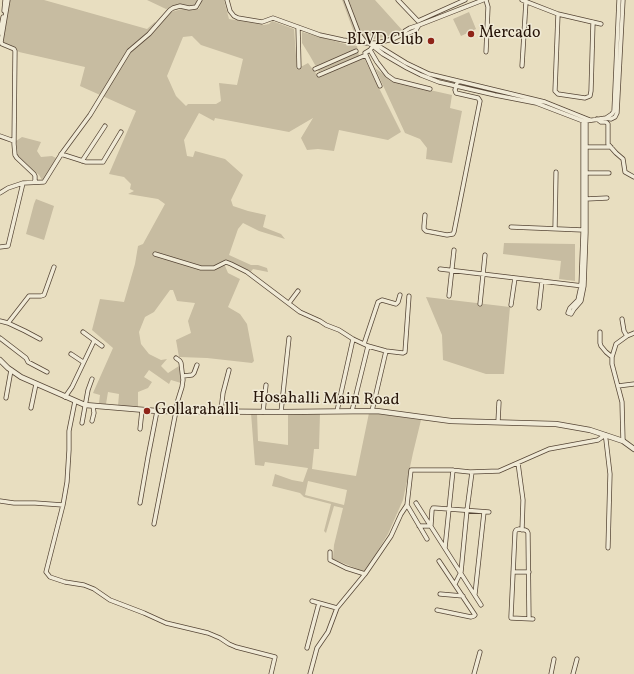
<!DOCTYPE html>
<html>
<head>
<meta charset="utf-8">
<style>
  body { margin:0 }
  canvas { display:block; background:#e8dec0 }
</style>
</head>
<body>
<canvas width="634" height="674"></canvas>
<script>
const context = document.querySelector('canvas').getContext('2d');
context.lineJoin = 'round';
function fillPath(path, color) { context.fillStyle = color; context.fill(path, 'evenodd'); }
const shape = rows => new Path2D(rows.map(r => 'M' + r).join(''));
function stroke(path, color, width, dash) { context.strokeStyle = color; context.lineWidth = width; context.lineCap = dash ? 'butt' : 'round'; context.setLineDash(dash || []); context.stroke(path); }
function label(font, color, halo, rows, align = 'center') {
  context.font = font + ' Vollkorn,serif'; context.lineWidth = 3; context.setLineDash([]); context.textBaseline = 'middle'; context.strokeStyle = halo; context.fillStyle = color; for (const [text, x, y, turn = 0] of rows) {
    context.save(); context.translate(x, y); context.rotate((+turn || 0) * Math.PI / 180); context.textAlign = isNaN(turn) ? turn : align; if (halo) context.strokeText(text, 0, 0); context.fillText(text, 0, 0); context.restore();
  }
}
const green = shape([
  [10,0,44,0,147,29,155,22,158,26,171,12,182,9,199,9,202,0,224,0,229,19,264,25,269,24,272,21,294,29,297,69,308,63,318,76,364,58,401,132,388,140,339,130,334,151,318,149,307,150,301,138,313,118,289,132,215,118,214,121,199,113,184,140,187,156,193,157,195,151,225,159,243,175,231,200,233,206,248,211,266,215,263,227,281,234,285,239,259,231,243,223,238,229,229,255,251,265,258,265,267,268,268,272,253,269,250,273,227,261,223,261,228,273,240,279,228,307,240,314,247,324,254,361,252,363,207,358,179,357,176,340,191,333,188,321,195,303,177,301,173,290,170,290,154,312,145,317,139,332,141,344,149,354,161,360,167,359,161,366,168,373,179,366,181,383,171,380,169,384,149,370,144,377,152,382,148,388,138,392,138,407,118,406,119,394,108,392,106,404,99,403,100,395,93,393,113,348,92,330,100,299,124,302,135,264,138,246,143,244,165,204,158,199,128,194,134,191,130,189,131,184,124,177,109,174,136,111,80,86,85,67,19,52,14,47,3,43],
  [192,36,201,45,243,59,237,85,219,83,221,101,216,104,188,104,186,106,176,96,167,76,183,37],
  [147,0,197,0,195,6,179,4,166,9],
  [342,0,375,0,403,31,397,34,374,39,366,40,356,38],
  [469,12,476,29,461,36,453,19],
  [302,32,345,44,357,46,359,56,319,72,310,56,302,43],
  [375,68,394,82,452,95,450,108,462,111,452,163,426,159,427,148,420,139,405,133],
  [22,137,41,142,37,151,41,157,52,156,56,158,46,176,42,180,39,175,18,156,16,141],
  [36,199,54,206,44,240,26,234,34,204],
  [504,243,575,244,575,281,559,279,561,261,503,254],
  [426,297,510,307,504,374,486,374,443,360,442,335],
  [251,413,257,413,258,441,288,445,288,413,320,413,319,449,314,449,312,469,356,476,369,413,388,415,421,420,413,453,403,500,388,534,365,572,333,559,334,545,343,508,334,506,326,533,324,531,331,504,304,497,300,493,272,486,275,474,292,480,303,482,308,468,265,462,264,466,255,465],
  [308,481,347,490,344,505,305,495]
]);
const minor = shape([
  [8,0,1,42,2,44,14,49,15,51,14,144,15,155,17,158,34,174,35,176,35,182],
  [227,0,230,11,234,16,238,18,262,22,273,18,320,35,343,40,366,43,377,43,393,39,403,34],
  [346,0,359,34,366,43],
  [398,0,418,21,465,0],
  [486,0,488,7,486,52],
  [522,0,558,14,601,24],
  [4,11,5,0],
  [558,14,555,91,558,94,585,98,590,96,591,91,593,22],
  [419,25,483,0],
  [419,25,416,30,407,34,403,34,405,31,410,28,419,25],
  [298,27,299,67],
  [0,33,3,17],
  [369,43,383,54,407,68,421,75,439,82,495,95,536,103,583,121,586,121,606,118,611,119,615,117,617,113,623,0],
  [372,43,380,47,406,63,429,74,545,102,590,120],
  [373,46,370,50,377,62,387,75,394,80,430,89],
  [370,50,365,53,380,86],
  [522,66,526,1],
  [315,69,356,51],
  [319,75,366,55],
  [606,118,612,114,614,111,619,0],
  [597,119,601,122,606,122,608,124,608,144,616,153,623,159,625,172,634,177],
  [583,121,583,233,581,286,578,300,570,308,568,313,571,314,574,309,581,301,584,286,586,233,586,121],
  [0,136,14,141],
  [586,147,611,147],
  [61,154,86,162,103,162,121,132],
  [82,161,105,126],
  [586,173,609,173],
  [0,193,8,188,23,183,44,182,62,153,90,115,129,51,149,34,170,10,173,8,180,6,189,8,196,7,200,0],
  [586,199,607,198],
  [425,215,424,226,424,229,426,231,447,235,453,234,454,232,480,101,478,98,456,93,455,90,457,83],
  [511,227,583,230],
  [555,229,556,172],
  [0,247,8,246,23,183],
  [155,254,201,268,214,268,226,262,231,264,247,272,300,312,320,321,326,325,339,330,353,339,368,346,386,351,403,353,405,352,409,296],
  [440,269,583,286],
  [449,296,454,250],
  [289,303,298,291],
  [480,304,485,255],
  [511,305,515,278],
  [539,308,542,281],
  [622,319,624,331,627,336],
  [0,321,8,323,25,331,40,339],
  [8,323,29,296,41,296,44,295,54,267],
  [83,332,102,346],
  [600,332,600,343,601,346,606,352,612,357],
  [0,338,26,358,28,362,47,372],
  [364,344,378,302,382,300,396,304,398,302,400,295],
  [71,354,83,362],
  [176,358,180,361,181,363,183,380,182,387,177,403,177,411],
  [183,376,192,375,194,373,197,365],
  [618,386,634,384],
  [65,397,72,387,94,341],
  [6,398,11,370],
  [75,401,69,431,69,450,67,482,63,505,46,572,50,577,65,582,84,585,94,589,110,600,144,613,166,623,208,633,220,638,229,644,236,647,275,657,271,674],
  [31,408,36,384],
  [221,411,223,393,229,370],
  [337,411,353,339],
  [352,411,368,346],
  [372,411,386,351],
  [263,412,266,385],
  [281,412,289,338],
  [92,421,94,413,93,406],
  [498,422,499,402],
  [82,423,88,390,92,379],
  [140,429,142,410],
  [623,441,622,402,612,364,612,357,616,344,627,336,634,333],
  [518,463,523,500,522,530],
  [0,501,14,503,35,503,63,505],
  [140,503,148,457,157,411],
  [416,503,481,605],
  [407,505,427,539],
  [154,524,176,411],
  [431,525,432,510,433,508,435,508,489,512],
  [419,526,431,526],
  [445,548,453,470],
  [513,572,529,572],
  [365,574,391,536,401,514,407,505,411,470,451,470,470,472,499,471,549,449,598,440,605,435,606,440,610,474,608,548],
  [455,584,461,572,467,510,472,472],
  [440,594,463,596],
  [475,594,484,512],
  [312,601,337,608,365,574,346,568,330,560,330,552],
  [437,610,471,617,474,616,475,615,439,561],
  [529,619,528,533,527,531,525,530,519,529,516,530,515,532,511,616,511,618,533,619],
  [307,648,319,603],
  [310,674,317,648,328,632,337,608],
  [474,674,480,652],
  [551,674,554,659],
  [573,674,577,659]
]);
const tertiary = shape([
  [0,360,8,368,21,377,85,405,157,411,281,412,377,411,451,421,556,424,590,430,623,441,634,449]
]);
const markers = [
  [471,34,4,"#8f2418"],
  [431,41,4,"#8f2418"],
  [147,411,4,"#8f2418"]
];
const poiNames = [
  ["Mercado",479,34],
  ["BLVD Club",423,41,"right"],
  ["Gollarahalli",155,411]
];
const streetNames = [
  ["Hosahalli Main Road",326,400,1]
];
fillPath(green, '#c7bca1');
stroke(minor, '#564636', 5);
stroke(tertiary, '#564636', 6);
stroke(minor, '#f0ead6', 3.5);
stroke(tertiary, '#f0ead6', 4.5);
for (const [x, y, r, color] of markers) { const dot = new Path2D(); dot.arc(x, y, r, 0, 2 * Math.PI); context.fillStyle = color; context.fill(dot); stroke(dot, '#f0ead6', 1.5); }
label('16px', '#261408', '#f0ead6', poiNames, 'left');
label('16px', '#261408', '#f0ead6', streetNames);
</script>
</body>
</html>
